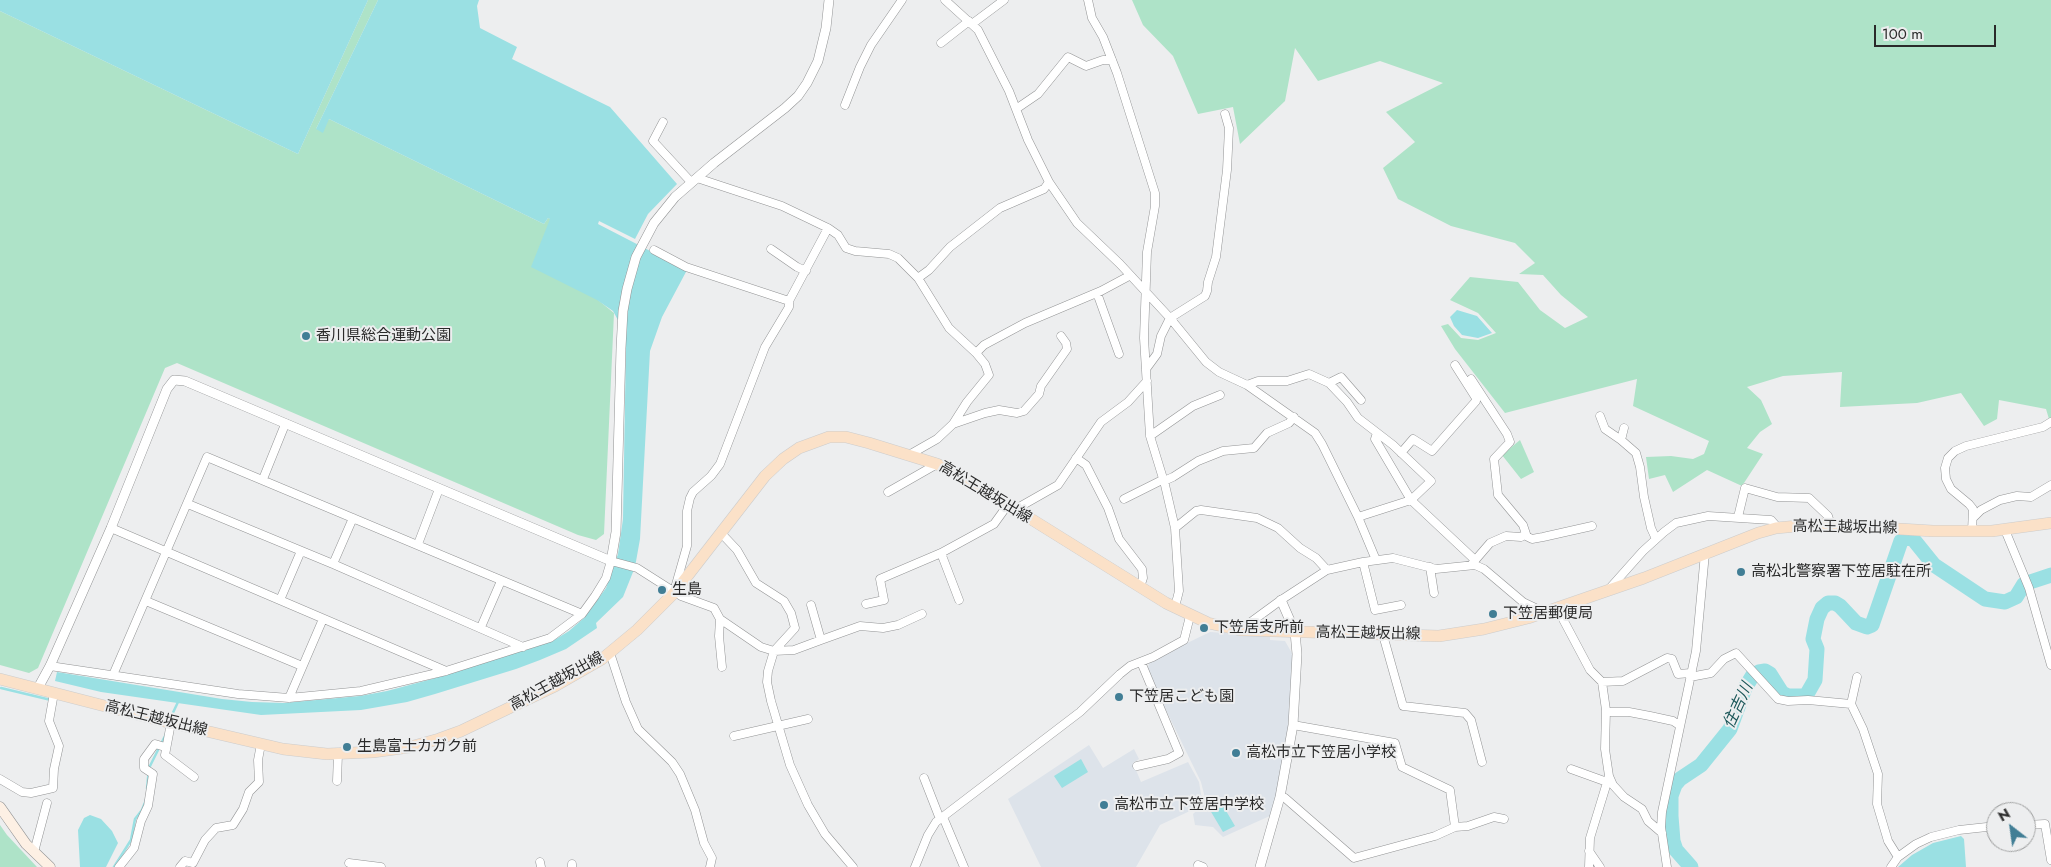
<!DOCTYPE html>
<html>
<head>
<meta charset="utf-8">
<style>
  body { margin:0 }
  #map { position:relative; width:2051px; height:867px; overflow:hidden; background:#edeeef; font-family:Jost,sans-serif }
  canvas { display:block }
  .north { position:absolute; left:1986px; top:802px; width:50px; height:50px; box-sizing:border-box; background:#edeeef; border:1px solid #9fa0a0; border-radius:50%; rotate:330deg; font-size:14px; font-weight:700; line-height:20px; text-align:center; color:#2a2a2a }
  .north::after { content:''; display:block; margin:auto; width:18px; height:22px; background:#417e95; clip-path:polygon(50% 0,100% 100%,50% 72%,0 100%) }
  .scale { position:absolute; left:1874px; top:25px; width:122px; height:22px; box-sizing:border-box; border:2px solid #2a2a2a; border-top:0; padding-left:6px; font-size:15px; line-height:18px; white-space:nowrap; color:#2a2a2a; -webkit-text-stroke:4px #edeeef; paint-order:stroke }
</style>
</head>
<body>
<div id="map">
<canvas width="2051" height="867"></canvas>
<div class="north">N</div>
<div class="scale">100 m</div>
</div>
<script>
const context = document.querySelector('canvas').getContext('2d');
context.lineJoin = 'round';
function fillPath(path, color) { context.fillStyle = color; context.fill(path, 'evenodd'); }
const shape = rows => new Path2D(rows.map(r => 'M' + r).join(''));
function stroke(path, color, width, dash) { context.strokeStyle = color; context.lineWidth = width; context.lineCap = dash ? 'butt' : 'round'; context.setLineDash(dash || []); context.stroke(path); }
function label(font, color, halo, rows, align = 'center') {
  context.font = font + ' Jost,"Noto Sans JP",sans-serif'; context.lineWidth = 4; context.setLineDash([]); context.textBaseline = 'middle'; context.strokeStyle = halo; context.fillStyle = color; for (const [text, x, y, turn = 0] of rows) {
    context.save(); context.translate(x, y); context.rotate((+turn || 0) * Math.PI / 180); context.textAlign = isNaN(turn) ? turn : align; if (halo) context.strokeText(text, 0, 0); context.fillText(text, 0, 0); context.restore();
  }
}
const built = shape([
  [1210,632,1270,636,1270,640,1285,641,1293,655,1291,724,1272,815,1223,837,1213,827,1195,825,1193,814,1206,802,1201,782,1147,671,1150,661],
  [1089,745,1103,768,1134,749,1139,759,1133,763,1141,782,1188,762,1199,782,1202,800,1192,810,1160,825,1136,867,1041,867,1008,799]
]);
const green = shape([
  [368,0,378,0,316,129,329,119,544,224,548,218,551,219,598,300,614,313,604,534,596,540,578,535,177,363,165,368,38,668,29,673,0,665,0,11,298,154],
  [1132,0,2051,0,2051,418,2049,419,2046,409,1999,400,1997,419,1984,426,1961,393,1917,403,1840,407,1842,372,1783,376,1747,387,1761,400,1772,424,1760,432,1747,448,1763,454,1742,486,1707,470,1673,492,1665,475,1649,479,1646,457,1671,456,1693,459,1704,454,1709,441,1633,406,1637,379,1505,413,1455,349,1441,326,1448,324,1461,338,1478,340,1496,333,1478,313,1450,300,1470,277,1518,282,1540,310,1565,328,1588,317,1561,295,1543,275,1519,274,1535,263,1515,243,1451,226,1398,199,1383,168,1415,142,1386,112,1443,83,1380,61,1318,81,1295,48,1285,101,1240,144,1233,107,1198,114,1173,56,1143,25],
  [1520,440,1534,472,1521,479,1502,455],
  [0,825,7,835,37,867,0,867]
]);
const water = shape([
  [0,0,368,0,298,154,0,11],
  [378,0,479,0,477,6,480,28,517,47,512,59,610,107,677,184,648,214,635,239,599,221,598,224,687,270,662,317,650,351,640,539,635,567,623,597,596,623,597,628,566,649,540,660,516,669,435,694,407,702,361,710,261,715,101,692,55,681,57,672,222,699,252,702,284,703,360,696,387,691,432,679,556,639,569,631,584,618,606,588,618,554,623,519,626,344,619,322,613,311,597,300,531,267,550,219,548,218,544,224,329,119,323,133,316,129],
  [1457,310,1477,316,1492,333,1478,338,1462,335,1454,326,1450,317],
  [1081,759,1088,772,1062,788,1054,776],
  [1219,799,1235,826,1223,832,1207,805],
  [90,815,101,819,112,831,118,843,106,867,80,867,78,830,84,818],
  [1961,836,1964,839,1966,867,1898,867,1912,855,1933,843]
]);
const stream = shape([
  [1,688,51,700],
  [170,719,178,702],
  [147,789,149,768,166,734],
  [114,867,131,840,135,819,142,810,146,800]
]);
const river = shape([
  [1691,867,1676,850,1673,841,1671,816,1671,796,1675,785,1680,779,1701,765,1730,729,1745,688,1753,675,1759,672,1765,671,1770,674,1782,693,1788,696,1803,696,1807,694,1815,680,1817,649,1813,639,1817,619,1822,608,1828,603,1835,603,1840,606,1856,623,1867,627,1872,625,1901,541,1906,538,1913,539,1934,565,1985,599,2005,602,2016,597,2024,584,2051,575]
]);
const minor = shape([
  [1088,0,1092,18,1103,37,1117,73,1155,193,1155,206,1147,252,1144,338,1150,436,1165,485,1175,528,1179,591,1175,607],
  [972,24,1004,0],
  [941,43,969,21],
  [845,105,860,67,871,45,902,0],
  [1016,109,1038,94,1068,57,1086,66,1103,60,1112,60],
  [663,122,653,141,691,182],
  [697,178,782,206,828,228,838,235,846,248,855,251,889,254,898,258,918,278,949,328,976,353,984,345,1025,323,1101,291,1129,276],
  [1049,182,1077,223,1120,264,1170,318,1206,362,1219,372,1247,385,1315,433,1322,444,1358,517,1376,560],
  [771,249,797,267,806,271],
  [654,250,686,267,789,301],
  [918,278,929,270,950,247,1000,208,1044,189,1049,182,1028,140,1009,91,978,30,945,0],
  [1097,293,1119,354],
  [1455,365,1476,398],
  [1146,369,1157,354,1161,336,1170,318,1205,296,1207,291,1208,282,1216,257,1227,170,1229,128,1225,114],
  [1471,379,1507,434,1510,442,1494,459,1498,495,1523,525,1526,534,1521,537,1506,536,1490,543,1471,565],
  [1329,383,1347,402,1358,418,1393,445,1431,481,1411,500,1358,517],
  [1247,385,1258,381,1287,381,1309,374,1329,383,1341,377,1361,400],
  [1600,416,1605,429,1621,440],
  [953,424,985,413,999,410,1017,413,1024,411,1039,394,1041,386,1067,349,1066,343,1061,336],
  [1624,428,1621,440,1636,453,1640,467,1644,497,1651,528,1656,539],
  [1377,433,1375,439,1411,500,1475,560],
  [1150,436,1193,406,1220,395],
  [1401,453,1413,439,1432,451,1476,401,1476,398,1480,393],
  [909,455,937,439,953,424,967,402,989,375,985,364,976,353],
  [1076,458,1086,465,1108,508,1119,539,1142,569,1143,578,1140,587],
  [263,479,284,427,287,424],
  [1164,481,1173,477,1198,461,1223,451,1254,448,1267,433,1289,423,1294,417],
  [888,492,937,464],
  [1124,499,1164,479],
  [188,504,333,564,523,647],
  [1014,510,1058,485,1101,422,1128,402,1147,381],
  [1738,517,1745,488,1777,497,1809,498,1828,516,1831,525],
  [1973,518,1981,510,2000,500,2017,496,2031,497,2051,485],
  [111,528,446,671],
  [1175,528,1196,511,1201,510,1257,518,1278,528,1300,548,1316,558,1327,570],
  [2005,530,2029,588,2051,665],
  [1972,531,1973,509,1969,504,1951,489,1946,479,1945,468,1948,458,1955,451,1966,446,2043,427,2051,422],
  [721,533,737,550,756,583,784,601,791,613,795,628,774,651,768,671,767,682,771,701,790,765,808,805,825,834,853,867],
  [1524,535,1532,539,1543,537,1592,526],
  [418,544,439,489],
  [941,553,959,600],
  [1363,562,1375,610,1401,605],
  [333,564,353,518],
  [1430,567,1434,593],
  [675,588,687,546,687,511,690,498,693,492,711,476,720,464,765,347,789,307,789,301,828,228],
  [1610,588,1643,551,1664,532,1676,523,1708,516,1771,520,1778,528],
  [280,600,301,551],
  [146,601,302,666],
  [866,604,884,600,880,579,941,553,994,524,1007,506],
  [1557,608,1590,670,1602,682,1606,710,1605,749,1609,776,1613,785,1624,797,1642,809,1648,821,1662,833],
  [720,619,761,647,774,651,794,650,821,640,811,605],
  [481,627,501,581],
  [1240,630,1281,600,1327,570,1363,562,1393,558,1436,569,1475,565,1484,569,1523,602,1544,612],
  [1383,635,1403,706,1465,713,1471,720,1482,762],
  [821,640,860,626,883,628,898,625,922,614],
  [610,653,626,702,638,729,672,762,680,774,695,810,704,843,712,858,710,867],
  [50,666,238,694,289,698,361,691,446,671,550,638,582,614,595,596,606,578,611,561,637,568,681,596,714,608,720,619,719,636,722,667],
  [113,675,207,457,582,614],
  [1690,677,1711,673,1724,659,1736,653,1778,699,1788,701,1808,700,1851,704,1857,677],
  [1602,682,1623,681,1667,658,1672,659,1678,674,1691,673],
  [289,698,323,619],
  [1851,704,1863,729,1878,774,1877,804,1888,841,1898,857,1891,867],
  [1606,712,1629,712,1650,716,1673,721,1679,725],
  [171,723,165,755,194,777],
  [1293,725,1395,743,1402,767,1450,790,1455,827,1468,826,1494,817,1504,819],
  [734,736,808,719],
  [1137,766,1168,759,1179,753,1141,662],
  [1571,769,1607,782],
  [924,778,940,819],
  [0,779,22,792,31,793,53,788,54,769,59,746,49,721,54,693],
  [337,781,338,754],
  [1280,797,1285,798,1354,858,1435,836,1455,827],
  [943,817,964,867],
  [2026,825,2045,824,2051,860],
  [1589,851,1600,867],
  [34,852,47,803],
  [1898,857,1916,844,1931,837,1959,830,1996,826],
  [540,862,541,867],
  [349,863,381,867],
  [1198,865,1203,867],
  [119,867,134,848,141,821,148,806,153,774,144,768,144,759,155,744,165,747],
  [180,867,185,861,193,863,205,840,216,828,233,825,243,809,249,792,259,782,258,760,261,744],
  [572,867,572,864],
  [915,867,928,835,936,822,1080,712,1120,674,1130,666,1153,657,1184,640,1190,616],
  [1589,867,1590,838,1609,776],
  [1667,867,1661,827,1662,812,1696,651,1705,553]
]);
const tertiary = shape([
  [38,688,50,666,111,528,167,389,174,380,185,381,611,561,616,532,621,348,623,311,627,289,636,257,654,223,675,197,714,163,785,108,798,96,807,83,818,61,826,28,829,0],
  [1260,867,1280,797,1293,725,1297,654,1295,632,1281,600]
]);
const secondary = shape([
  [0,807,26,844,50,867]
]);
const primary = shape([
  [0,679,163,721,283,749,327,754,373,752,410,747,439,739,461,731,555,686,602,659,637,630,675,592,765,476,783,459,799,448,829,437,846,437,869,443,937,464,962,476,1166,603,1208,623,1240,630,1439,636,1484,629,1528,618,1644,578,1758,533,1776,528,1819,524,1933,531,1992,531,2051,523]
]);
const markers = [
  [306,336,5,"#417e95"],
  [1741,572,5,"#417e95"],
  [662,590,5,"#417e95"],
  [1493,614,5,"#417e95"],
  [1204,628,5,"#417e95"],
  [1119,697,5,"#417e95"],
  [347,747,5,"#417e95"],
  [1236,753,5,"#417e95"],
  [1104,805,5,"#417e95"]
];
const poiNames = [
  ["香川県総合運動公園",316,336],
  ["高松北警察署下笠居駐在所",1751,572],
  ["生島",672,590],
  ["下笠居郵便局",1503,614],
  ["下笠居支所前",1214,628],
  ["下笠居こども園",1129,697],
  ["生島富士カガク前",357,747],
  ["高松市立下笠居小学校",1246,753],
  ["高松市立下笠居中学校",1114,805]
];
const streetNames = [
  ["高松王越坂出線",985,493,31],
  ["高松王越坂出線",1845,528,1],
  ["高松王越坂出線",1368,634,1],
  ["高松王越坂出線",557,682,-29],
  ["高松王越坂出線",156,719,14]
];
const waterNames = [
  ["住吉川",1739,706,-65]
];
fillPath(built, '#dde3ea');
fillPath(green, '#aee3c8');
fillPath(water, '#9ae0e3');
stroke(stream, '#9ae0e3', 2.5);
stroke(river, '#9ae0e3', 15);
stroke(minor, '#939495', 9);
stroke(tertiary, '#939495', 10);
stroke(secondary, '#939495', 11);
stroke(primary, '#ccc', 12);
stroke(minor, '#fff', 8);
stroke(tertiary, '#fff', 9);
stroke(secondary, '#fdf0e4', 10);
stroke(primary, '#fbe1c8', 11);
for (const [x, y, r, color] of markers) { const dot = new Path2D(); dot.arc(x, y, r, 0, 2 * Math.PI); context.fillStyle = color; context.fill(dot); stroke(dot, '#edeeef', 2); }
label('15px', '#2a2a2a', '#edeeef', poiNames, 'left');
label('15px', '#2a2a2a', '#edeeef', streetNames);
label('italic 16px', '#1b5759', '#edeeef', waterNames);
</script>
</body>
</html>
